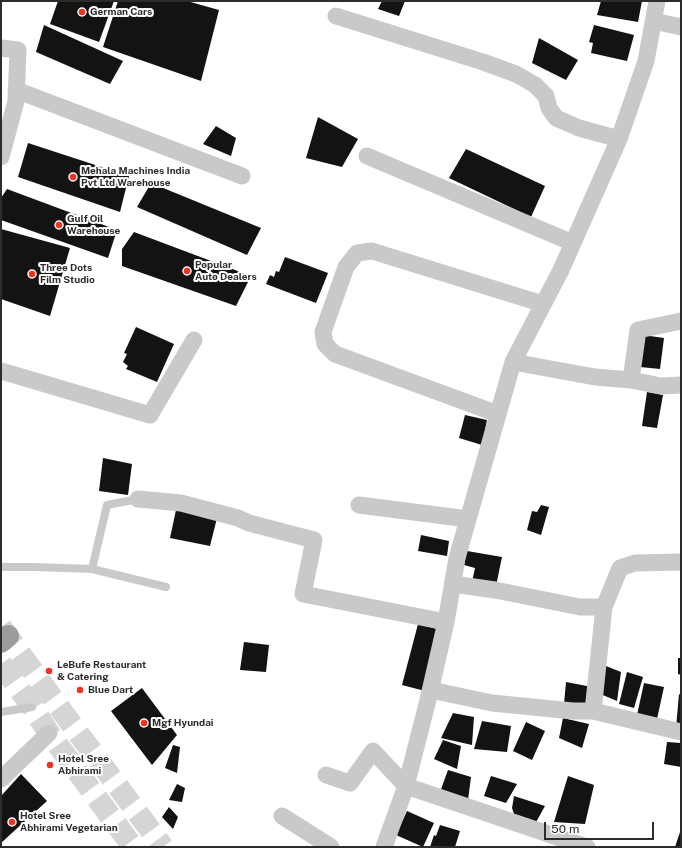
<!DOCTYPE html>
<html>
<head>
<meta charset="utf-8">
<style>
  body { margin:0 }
  #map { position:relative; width:682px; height:848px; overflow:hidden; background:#fff; font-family:"Public Sans",sans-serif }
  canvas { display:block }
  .frame { position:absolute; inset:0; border:2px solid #2c2c2c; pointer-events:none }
  .scale { position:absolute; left:544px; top:822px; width:110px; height:18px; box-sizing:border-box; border:2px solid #2c2c2c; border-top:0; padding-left:5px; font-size:12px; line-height:14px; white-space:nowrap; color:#2c2c2c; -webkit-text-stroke:3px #fff; paint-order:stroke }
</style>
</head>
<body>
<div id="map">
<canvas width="682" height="848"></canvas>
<div class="frame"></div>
<div class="scale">50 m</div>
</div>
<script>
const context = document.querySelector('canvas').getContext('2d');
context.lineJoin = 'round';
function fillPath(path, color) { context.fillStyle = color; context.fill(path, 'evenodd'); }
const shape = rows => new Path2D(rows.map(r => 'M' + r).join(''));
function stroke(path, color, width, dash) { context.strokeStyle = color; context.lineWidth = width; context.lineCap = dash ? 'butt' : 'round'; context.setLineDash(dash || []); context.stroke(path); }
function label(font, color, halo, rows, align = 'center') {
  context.font = font + ' "Public Sans",sans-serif'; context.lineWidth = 4; context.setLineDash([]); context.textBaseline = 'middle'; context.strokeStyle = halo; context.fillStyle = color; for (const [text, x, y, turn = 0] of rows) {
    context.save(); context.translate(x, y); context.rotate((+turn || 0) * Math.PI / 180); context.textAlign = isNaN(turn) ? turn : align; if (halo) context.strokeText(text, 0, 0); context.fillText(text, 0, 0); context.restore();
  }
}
const building = shape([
  [58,1,114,1,99,42,50,24],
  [118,1,187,1,219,10,201,81,103,47],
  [382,1,405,1,399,16,378,9],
  [601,1,642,1,638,22,597,15],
  [44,25,123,61,110,84,36,52],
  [594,25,634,35,627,61,591,53,593,43,589,42],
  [539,38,578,60,566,80,532,63],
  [318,117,358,139,342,167,306,158],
  [216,126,236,138,231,156,203,144],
  [28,143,129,176,120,212,18,177],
  [466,149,545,186,531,217,449,178],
  [151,183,261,228,247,255,137,207],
  [7,189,117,230,108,258,1,220,1,198],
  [1,229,70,248,50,316,1,299],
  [134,232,251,276,236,306,122,266,122,249],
  [285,257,328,273,316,303,266,284,270,275,274,277,276,271,279,272],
  [136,327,174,344,157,382,126,369,128,366,123,362,127,354,124,353],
  [643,335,664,338,660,369,640,367],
  [647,392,663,395,657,428,642,426],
  [465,415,487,420,482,445,459,438],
  [103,458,132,464,128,495,99,491],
  [541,505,549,507,541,535,527,530,532,511,537,512],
  [176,510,217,518,210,546,170,538],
  [421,535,449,541,447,556,418,551],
  [467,551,502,557,496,586,472,582,475,568,464,565],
  [418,624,441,630,425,691,402,685],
  [244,642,269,645,266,672,240,670],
  [678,658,681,658,681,675,678,674],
  [606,666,621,672,617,701,598,693],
  [627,672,643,677,634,708,619,704],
  [566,682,592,687,590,706,564,704],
  [644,683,664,687,657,719,637,715],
  [142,688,177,735,152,765,111,711],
  [679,694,681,695,681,728,676,728],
  [453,713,474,717,472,745,441,738],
  [563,718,589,724,582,748,559,738],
  [482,721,511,726,507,752,474,749],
  [526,722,545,731,532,760,513,751],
  [443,740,461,746,457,769,434,759],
  [667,742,681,743,681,767,664,764],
  [173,745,180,747,177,773,165,768],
  [448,770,471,777,468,800,440,792],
  [21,774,47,801,1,843,1,796],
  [491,776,517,784,506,803,484,796],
  [568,776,594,785,585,824,554,822],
  [177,784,185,788,182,802,169,800],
  [514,796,545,806,535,824,515,817,512,808],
  [169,807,178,817,173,829,162,817],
  [407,811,434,823,423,847,396,835],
  [440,825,460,831,455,847,430,847,434,835,436,836],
  [681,829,681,847,675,847]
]);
const trunkTunnel = shape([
  [1,627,64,714,163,847],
  [1,664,32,707,49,733,133,847]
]);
const service = shape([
  [1,567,35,567,92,569,107,505,138,499],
  [92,569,166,587],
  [1,712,32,707]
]);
const minor = shape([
  [336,16,483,62,516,74,535,85,546,96,549,108,556,118,579,128,619,139],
  [654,21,681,27],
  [1,48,18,50,16,101,1,157],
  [16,90,242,176],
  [367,156,573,243],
  [513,362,595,377,631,380,661,386,681,385],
  [1,371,150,415,194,340],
  [631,380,638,330,681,321],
  [498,414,335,354,325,344,323,332,346,267,357,253,372,251,543,304],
  [138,499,181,503,238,518,249,523,314,540,303,594,446,622],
  [359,505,468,519],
  [453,584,495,590,580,607,604,607,620,568,635,563,681,562],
  [431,690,492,703,573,711,593,711,681,732],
  [593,711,604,607],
  [326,775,350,783,373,751,406,786,587,847],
  [1,779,49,733],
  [282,816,331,847],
  [384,847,406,786,428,700,446,622,457,558,513,362,561,270,619,139,646,61,657,1]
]);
const trunk = shape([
  [1,642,8,636]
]);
const markers = [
  [82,12,4,"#f13221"],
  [73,177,4,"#f13221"],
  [59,225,4,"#f13221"],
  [187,271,4,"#f13221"],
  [32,274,4,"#f13221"],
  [49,671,4,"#f13221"],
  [80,690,4,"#f13221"],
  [144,723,4,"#f13221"],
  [50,765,4,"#f13221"],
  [12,822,4,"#f13221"]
];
const poiNames = [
  ["German Cars",90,12],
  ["Mehala Machines India",81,171],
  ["Pvt Ltd Warehouse",81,183],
  ["Gulf Oil",67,219],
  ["Warehouse",67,231],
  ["Popular",195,265],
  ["Auto Dealers",195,277],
  ["Three Dots",40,268],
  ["Film Studio",40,280],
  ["LeBufe Restaurant",57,665],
  ["& Catering",57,677],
  ["Blue Dart",88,690],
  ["Mgf Hyundai",152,723],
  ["Hotel Sree",58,759],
  ["Abhirami",58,771],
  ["Hotel Sree",20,816],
  ["Abhirami Vegetarian",20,828]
];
fillPath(building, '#131313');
stroke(trunkTunnel, '#d5d5d5', 22, [22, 11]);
stroke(service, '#c9c9c9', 8);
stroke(minor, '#c9c9c9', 17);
stroke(trunk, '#9c9c9c', 22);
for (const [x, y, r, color] of markers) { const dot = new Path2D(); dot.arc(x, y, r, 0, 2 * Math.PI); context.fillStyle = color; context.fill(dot); stroke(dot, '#fff', 1.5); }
label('bold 10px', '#2c2c2c', '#fff', poiNames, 'left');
</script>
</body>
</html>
